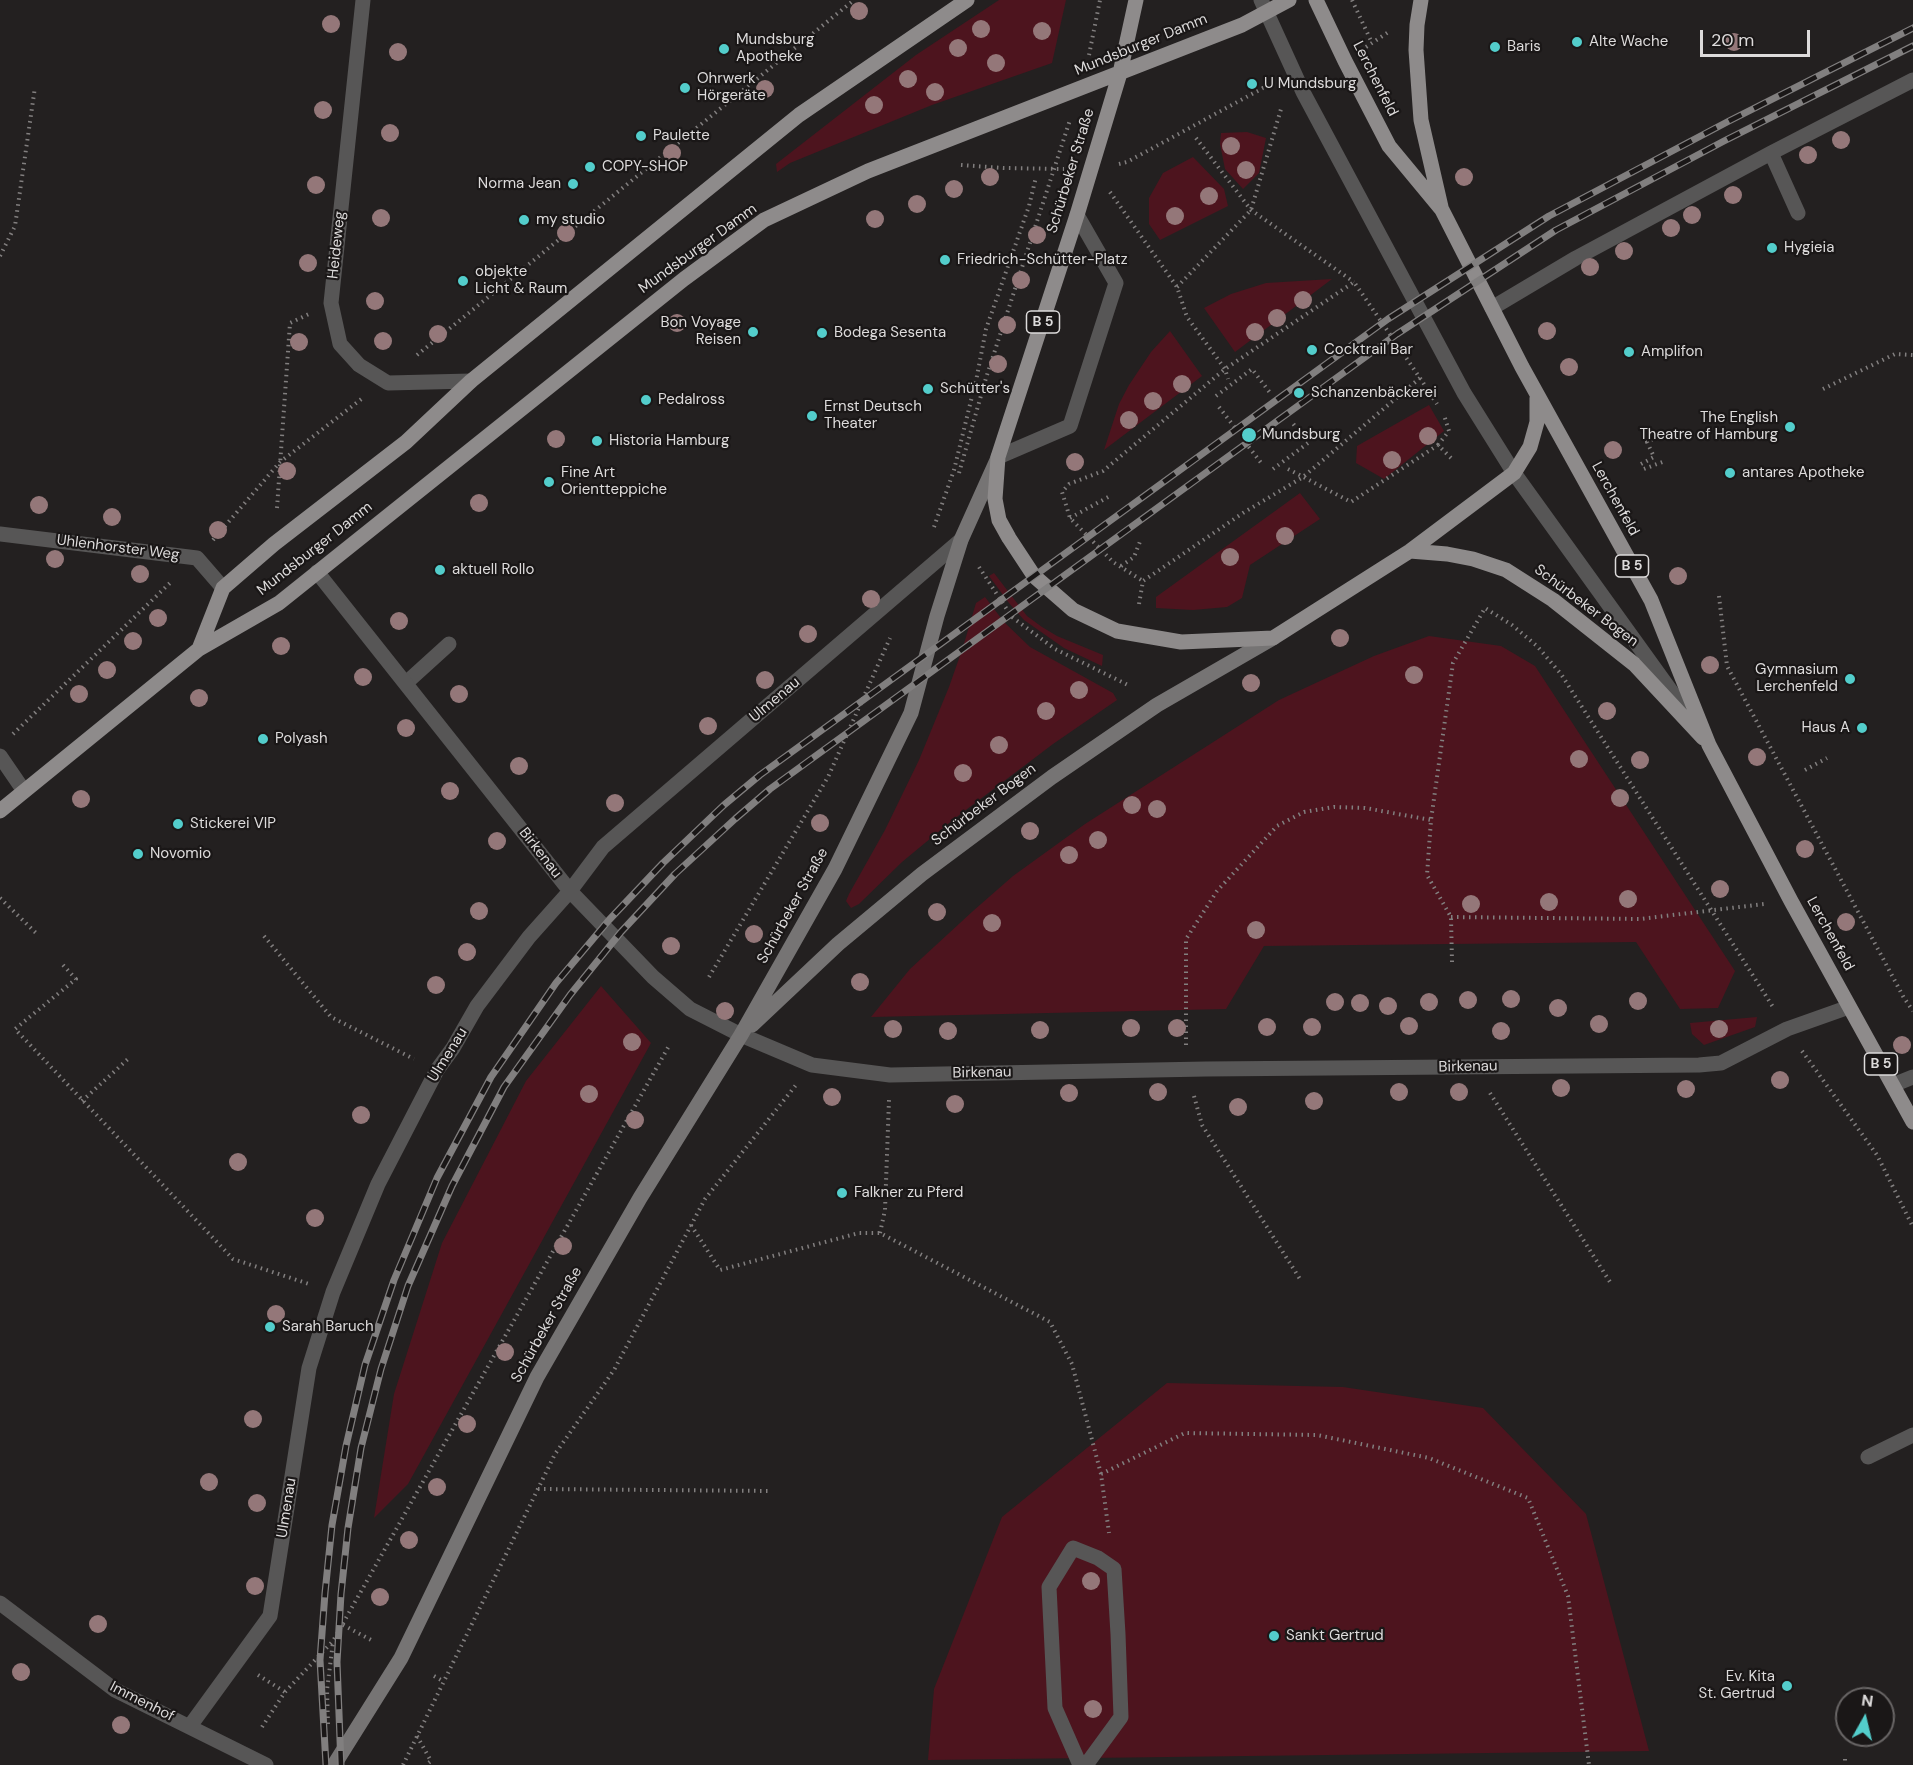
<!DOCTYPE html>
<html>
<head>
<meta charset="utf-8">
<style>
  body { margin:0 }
  #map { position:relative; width:1913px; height:1765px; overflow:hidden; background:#232020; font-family:"DM Sans",sans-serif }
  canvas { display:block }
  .north { position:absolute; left:1835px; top:1687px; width:60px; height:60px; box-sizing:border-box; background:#1a1717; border:2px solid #686565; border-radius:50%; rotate:8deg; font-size:16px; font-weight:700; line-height:24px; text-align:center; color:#dddbdb }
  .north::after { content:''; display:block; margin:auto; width:21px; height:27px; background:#53cdcb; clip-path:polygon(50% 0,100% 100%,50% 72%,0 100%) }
  .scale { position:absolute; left:1700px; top:30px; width:110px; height:27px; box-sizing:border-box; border:3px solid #dddbdb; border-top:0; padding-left:8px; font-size:18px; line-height:21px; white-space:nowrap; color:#dddbdb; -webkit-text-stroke:4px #1a1717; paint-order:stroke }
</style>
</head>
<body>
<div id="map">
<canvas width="1913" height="1765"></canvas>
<div class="north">N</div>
<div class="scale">20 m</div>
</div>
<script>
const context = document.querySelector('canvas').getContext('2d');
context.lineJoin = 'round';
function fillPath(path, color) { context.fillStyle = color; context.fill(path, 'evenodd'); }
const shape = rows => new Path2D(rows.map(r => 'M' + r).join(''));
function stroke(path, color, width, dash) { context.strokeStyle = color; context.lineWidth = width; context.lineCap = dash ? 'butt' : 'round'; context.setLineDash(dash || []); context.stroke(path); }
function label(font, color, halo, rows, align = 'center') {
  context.font = font + ' "DM Sans",sans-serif'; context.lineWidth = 4.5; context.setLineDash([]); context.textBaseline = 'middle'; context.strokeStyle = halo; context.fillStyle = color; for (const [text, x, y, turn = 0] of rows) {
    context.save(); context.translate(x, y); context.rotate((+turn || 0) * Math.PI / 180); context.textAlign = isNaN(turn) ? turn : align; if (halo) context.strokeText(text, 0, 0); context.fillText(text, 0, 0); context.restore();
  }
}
const green = shape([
  [999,0,1066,0,1052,63,932,105,790,163,777,172,776,164,916,55],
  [1247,132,1266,138,1259,173,1243,189,1225,169,1220,144,1221,133],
  [1193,157,1224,189,1228,206,1160,240,1149,224,1149,198,1163,173],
  [1332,279,1235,352,1204,308,1231,294,1266,283],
  [1170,331,1202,376,1104,450,1119,404,1129,385,1151,352],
  [1429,405,1444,431,1384,479,1356,463,1357,446],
  [1300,493,1320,519,1250,565,1242,598,1227,607,1193,610,1156,608,1156,597],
  [994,573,1027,616,1042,627,1057,636,1103,655,1102,666,1064,648,1024,620,1009,603,989,576],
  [985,597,1004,622,1030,647,1113,693,1117,700,1053,744,954,819,902,862,859,904,851,908,846,901,849,894,885,830,919,760,949,687,963,647,976,603],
  [1429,636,1501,646,1535,666,1735,971,1718,1008,1680,1009,1636,942,1264,946,1226,1009,871,1017,910,969,973,911,1013,876,1085,824,1279,700,1374,656],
  [601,986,651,1043,408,1484,374,1518,394,1394,442,1243,526,1081],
  [1757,1017,1755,1027,1704,1045,1692,1034,1690,1023],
  [1167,1383,1343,1387,1483,1408,1586,1514,1649,1751,928,1760,934,1689,1002,1517]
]);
const path = shape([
  [1352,0,1372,43],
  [1366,47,1390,31],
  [1089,55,1100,0],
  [1196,138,1251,210,1354,282],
  [1119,164,1127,162,1263,88,1272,86],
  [961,165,1003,168,1064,169],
  [1110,192,1177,287,1187,317,1225,369,1228,379],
  [0,256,15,226,35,87],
  [1177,287,1251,210,1281,109],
  [417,355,854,0],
  [1420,378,1437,404],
  [1823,389,1895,354,1913,355],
  [1216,396,1252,369,1271,394],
  [1219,407,1236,429],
  [1245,432,1253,426],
  [1245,442,1262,464],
  [1438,445,1449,431,1444,415],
  [1641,464,1654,457,1647,442,1652,440],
  [1273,469,1308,443,1291,421],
  [1288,469,1351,502,1438,445,1454,461],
  [1644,469,1665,461],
  [959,473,986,378,1070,120],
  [277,508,290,323,309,314],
  [1070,518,1110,496],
  [934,527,954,470,977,376,986,329,1029,206,1036,177],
  [213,540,280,462,364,397],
  [1121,566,1134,557,1141,539],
  [979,567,1012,617,1055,649,1130,686],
  [1719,596,1727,666,1904,998,1913,1011],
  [1139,604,1143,581,1243,513,1303,477,1420,378,1354,282,1225,369,1103,471,1069,484,1062,492,1070,518,1113,562,1143,581],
  [13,734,172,581],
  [1805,770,1827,758],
  [0,898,36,933],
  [1451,917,1640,919,1764,904],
  [264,936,331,1017,414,1059],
  [1452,962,1451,917,1427,875,1431,820,1453,663,1485,608,1512,625,1537,646,1561,674,1773,1007],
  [63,965,76,979,15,1029,233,1259,309,1284],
  [709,977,828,777,890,638],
  [1186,1045,1186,939,1217,891,1277,826,1304,812,1334,807,1365,808,1431,820],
  [1802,1051,1877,1155,1913,1227],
  [1490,1093,1610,1282],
  [1194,1096,1202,1125,1300,1279],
  [82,1101,128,1059],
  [691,1225,720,1270,859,1233,880,1233,1050,1322,1072,1364,1101,1474,1109,1533],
  [880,1233,885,1210,889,1100],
  [1101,1474,1185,1433,1317,1435,1429,1458,1528,1498,1568,1596,1589,1765],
  [538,1489,772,1491],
  [343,1625,373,1641],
  [258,1675,285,1692],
  [434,1676,443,1681],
  [328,1724,327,1690,333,1642],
  [262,1727,285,1692,333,1641,670,1044],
  [417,1736,431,1761,426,1765],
  [1845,1759,1845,1765],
  [403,1765,555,1454,614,1370,705,1199,796,1085]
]);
const service = shape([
  [1261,0,1303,92,1464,393,1514,473,1686,712],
  [1771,153,1798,213],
  [1492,308,1576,258,1771,153,1913,80],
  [998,457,1070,426,1116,283,1077,215],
  [406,683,449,644],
  [0,756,24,791],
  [1893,1085,1913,1077],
  [1868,1457,1913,1435],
  [1080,1765,1055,1708,1049,1587,1073,1548,1098,1558,1114,1569,1118,1634,1121,1717,1086,1765]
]);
const minor = shape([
  [363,0,331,303,340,344,359,365,388,383,471,381],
  [0,534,197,558,223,588],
  [317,572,570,891,653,977,690,1009,741,1035,812,1065,890,1075,1206,1069,1699,1065,1721,1063,1787,1029,1849,1007],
  [0,1603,115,1690,266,1765],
  [190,1726,270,1616,309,1368,333,1292,378,1184,437,1070,453,1048,477,1006,529,937,570,891,603,847,961,540]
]);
const secondary = shape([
  [752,1025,838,944,922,874,1052,777,1157,705,1273,638],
  [334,1765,401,1658,537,1377,640,1198,741,1035,835,869,911,713,937,616,961,540,997,460]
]);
const primary = shape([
  [1136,0,1120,73,1077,215,998,457,995,499,999,520,1009,538,1034,576,1073,610,1117,631,1181,642,1273,638,1410,551,1514,473,1530,447,1537,422,1537,398],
  [1316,0,1345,61,1389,146,1442,210,1522,367,1651,600,1709,745,1791,901,1913,1122],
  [1421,0,1417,25,1416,50,1421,120,1441,207],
  [1410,551,1447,554,1473,559,1506,570,1553,600,1634,664,1703,738],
  [199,649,223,588,274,544,406,442,471,381,799,115,967,0],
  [0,811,199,649,279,603,684,279,764,220,868,171,1242,25,1289,0]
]);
const rail = shape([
  [326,1765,320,1660,325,1593,332,1525,346,1446,365,1365,394,1280,437,1178,491,1077,556,983,609,920,663,863,724,805,760,775,1388,319,1549,216,1729,121,1913,28],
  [341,1765,337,1662,341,1594,348,1528,361,1448,381,1369,408,1286,452,1186,504,1087,570,995,621,932,675,874,735,819,770,789,1397,334,1556,230,1724,141,1913,46]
]);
const trees = [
  [859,11],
  [331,24],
  [981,29],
  [1042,31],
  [1734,42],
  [958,48],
  [398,52],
  [996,63],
  [908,79],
  [765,89],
  [935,92],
  [874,105],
  [323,110],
  [390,133],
  [1841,140],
  [1231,146],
  [672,153],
  [1808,155],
  [1246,170],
  [990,177],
  [1464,177],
  [316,185],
  [954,189],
  [1733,195],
  [1209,196],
  [917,204],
  [1692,215],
  [1175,216],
  [381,218],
  [875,219],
  [1671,228],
  [566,233],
  [1037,235],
  [1624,251],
  [308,263],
  [1590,267],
  [1021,280],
  [1303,300],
  [375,301],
  [1277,318],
  [677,323],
  [1007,325],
  [1547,331],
  [1255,332],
  [438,334],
  [383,341],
  [299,342],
  [998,364],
  [1569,367],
  [1182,384],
  [1153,401],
  [1129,420],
  [1428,436],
  [556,439],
  [1613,450],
  [1392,460],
  [1075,462],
  [287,471],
  [479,503],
  [39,505],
  [112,517],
  [218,530],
  [1285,536],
  [1230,557],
  [55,559],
  [140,574],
  [1678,576],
  [871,599],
  [158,618],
  [399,621],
  [808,634],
  [1340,638],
  [133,641],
  [281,646],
  [1710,665],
  [107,670],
  [1414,675],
  [363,677],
  [765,680],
  [1251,683],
  [1079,690],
  [79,694],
  [459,694],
  [199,698],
  [1046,711],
  [1607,711],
  [708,726],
  [406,728],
  [999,745],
  [1757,757],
  [1579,759],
  [1640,760],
  [519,766],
  [963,773],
  [450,791],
  [1620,798],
  [81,799],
  [615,803],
  [1132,805],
  [1157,809],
  [820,823],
  [1030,831],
  [1098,840],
  [497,841],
  [1805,849],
  [1069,855],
  [1720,889],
  [1628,899],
  [1549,902],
  [1471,904],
  [479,911],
  [937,912],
  [1846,922],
  [992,923],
  [1256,930],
  [754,934],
  [671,946],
  [467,952],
  [860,982],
  [436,985],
  [1511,999],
  [1468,1000],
  [1638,1001],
  [1335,1002],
  [1429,1002],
  [1360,1003],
  [1388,1006],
  [1558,1008],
  [725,1011],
  [1599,1024],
  [1409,1026],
  [1267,1027],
  [1312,1027],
  [1131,1028],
  [1177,1028],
  [893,1029],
  [1719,1029],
  [1040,1030],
  [948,1031],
  [1501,1031],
  [632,1042],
  [1902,1045],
  [1780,1080],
  [1561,1088],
  [1686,1089],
  [1158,1092],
  [1399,1092],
  [1459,1092],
  [1069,1093],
  [589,1094],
  [832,1097],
  [1314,1101],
  [955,1104],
  [1238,1107],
  [361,1115],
  [635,1120],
  [238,1162],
  [315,1218],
  [563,1246],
  [276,1314],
  [505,1352],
  [253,1419],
  [467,1424],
  [209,1482],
  [437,1487],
  [257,1503],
  [409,1540],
  [1091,1581],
  [255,1586],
  [380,1597],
  [98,1624],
  [21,1672],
  [1093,1709],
  [121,1725]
];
const markers = [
  [1577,42,6,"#53cdcb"],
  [1495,47,6,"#53cdcb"],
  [724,49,6,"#53cdcb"],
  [1252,84,6,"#53cdcb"],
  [685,88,6,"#53cdcb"],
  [641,136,6,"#53cdcb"],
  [590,167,6,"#53cdcb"],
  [573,184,6,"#53cdcb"],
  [524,220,6,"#53cdcb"],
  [1772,248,6,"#53cdcb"],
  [945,260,6,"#53cdcb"],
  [463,281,6,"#53cdcb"],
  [753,332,6,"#53cdcb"],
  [822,333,6,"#53cdcb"],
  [1312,350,6,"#53cdcb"],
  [1629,352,6,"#53cdcb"],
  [928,389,6,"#53cdcb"],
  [1299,393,6,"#53cdcb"],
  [646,400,6,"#53cdcb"],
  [812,416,6,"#53cdcb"],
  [1790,427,6,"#53cdcb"],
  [1249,435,8,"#53cdcb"],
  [597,441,6,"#53cdcb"],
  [1730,473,6,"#53cdcb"],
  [549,482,6,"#53cdcb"],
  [440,570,6,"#53cdcb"],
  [1850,679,6,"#53cdcb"],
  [1862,728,6,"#53cdcb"],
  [263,739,6,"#53cdcb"],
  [178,824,6,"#53cdcb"],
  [138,854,6,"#53cdcb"],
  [842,1193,6,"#53cdcb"],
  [270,1327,6,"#53cdcb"],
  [1274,1636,6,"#53cdcb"],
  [1787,1686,6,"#53cdcb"]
];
const shields = [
  [1043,322,33],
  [1632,566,33],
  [1881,1064,33]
];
const shieldNames = [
  ["B 5",1043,322],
  ["B 5",1632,566],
  ["B 5",1881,1064]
];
const poiNames = [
  ["Mundsburg",736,40],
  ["Apotheke",736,57],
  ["Alte Wache",1589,42],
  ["Baris",1507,47],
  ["Ohrwerk",697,79],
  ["Hörgeräte",697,96],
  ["U Mundsburg",1264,84],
  ["Paulette",653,136],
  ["COPY-SHOP",602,167],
  ["Norma Jean",561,184,"right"],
  ["my studio",536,220],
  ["Hygieia",1784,248],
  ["Friedrich-Schütter-Platz",957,260],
  ["objekte",475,272],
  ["Licht & Raum",475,289],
  ["Bon Voyage",741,323,"right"],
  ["Reisen",741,340,"right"],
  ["Bodega Sesenta",834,333],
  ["Cocktrail Bar",1324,350],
  ["Amplifon",1641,352],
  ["Schütter's",940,389],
  ["Schanzenbäckerei",1311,393],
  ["Pedalross",658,400],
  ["Ernst Deutsch",824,407],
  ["Theater",824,424],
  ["The English",1778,418,"right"],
  ["Theatre of Hamburg",1778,435,"right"],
  ["Mundsburg",1262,435],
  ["Historia Hamburg",609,441],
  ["Fine Art",561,473],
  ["Orientteppiche",561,490],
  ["antares Apotheke",1742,473],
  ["aktuell Rollo",452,570],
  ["Gymnasium",1838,670,"right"],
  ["Lerchenfeld",1838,687,"right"],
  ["Haus A",1850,728,"right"],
  ["Polyash",275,739],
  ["Stickerei VIP",190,824],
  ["Novomio",150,854],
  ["Falkner zu Pferd",854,1193],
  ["Sarah Baruch",282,1327],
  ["Sankt Gertrud",1286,1636],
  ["Ev. Kita",1775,1677,"right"],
  ["St. Gertrud",1775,1694,"right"]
];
const streetNames = [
  ["Mundsburger Damm",1141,45,-22],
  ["Lerchenfeld",1375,79,63],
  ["Schürbeker Straße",1071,171,-73],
  ["Heideweg",337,245,-84],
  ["Mundsburger Damm",698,249,-36],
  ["Lerchenfeld",1615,499,61],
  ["Uhlenhorster Weg",118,548,7],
  ["Mundsburger Damm",315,549,-38],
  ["Schürbeker Bogen",1586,606,37],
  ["Ulmenau",775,700,-40],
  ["Schürbeker Bogen",984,805,-37],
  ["Birkenau",540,853,52],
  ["Schürbeker Straße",793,906,-61],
  ["Lerchenfeld",1830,934,61],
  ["Ulmenau",448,1055,-58],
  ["Birkenau",1468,1067,-1],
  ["Birkenau",982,1073,-1],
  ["Schürbeker Straße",547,1325,-61],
  ["Ulmenau",287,1508,-81],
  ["Immenhof",142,1702,27]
];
fillPath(green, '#4d141e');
stroke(path, '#827f7f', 4, [1.5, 4.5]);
stroke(service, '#575656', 15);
stroke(minor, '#575656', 15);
stroke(secondary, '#767474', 15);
stroke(primary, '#8e8b8b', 15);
stroke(rail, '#817f7f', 7);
stroke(rail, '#1a1717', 4.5, [14]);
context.fillStyle = '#947779';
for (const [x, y] of trees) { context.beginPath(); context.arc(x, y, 9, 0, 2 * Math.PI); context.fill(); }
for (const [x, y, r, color] of markers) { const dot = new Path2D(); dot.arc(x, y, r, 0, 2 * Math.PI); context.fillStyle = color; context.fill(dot); stroke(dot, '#1a1717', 2); }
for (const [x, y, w] of shields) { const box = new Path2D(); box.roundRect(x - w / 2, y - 11, w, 22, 4.5); context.fillStyle = '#1a1717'; context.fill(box); stroke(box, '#dddbdb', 1.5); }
label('bold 14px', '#dddbdb', null, shieldNames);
label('15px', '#dddbdb', '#1a1717', poiNames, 'left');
label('15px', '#dddbdb', '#1a1717', streetNames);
</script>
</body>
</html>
